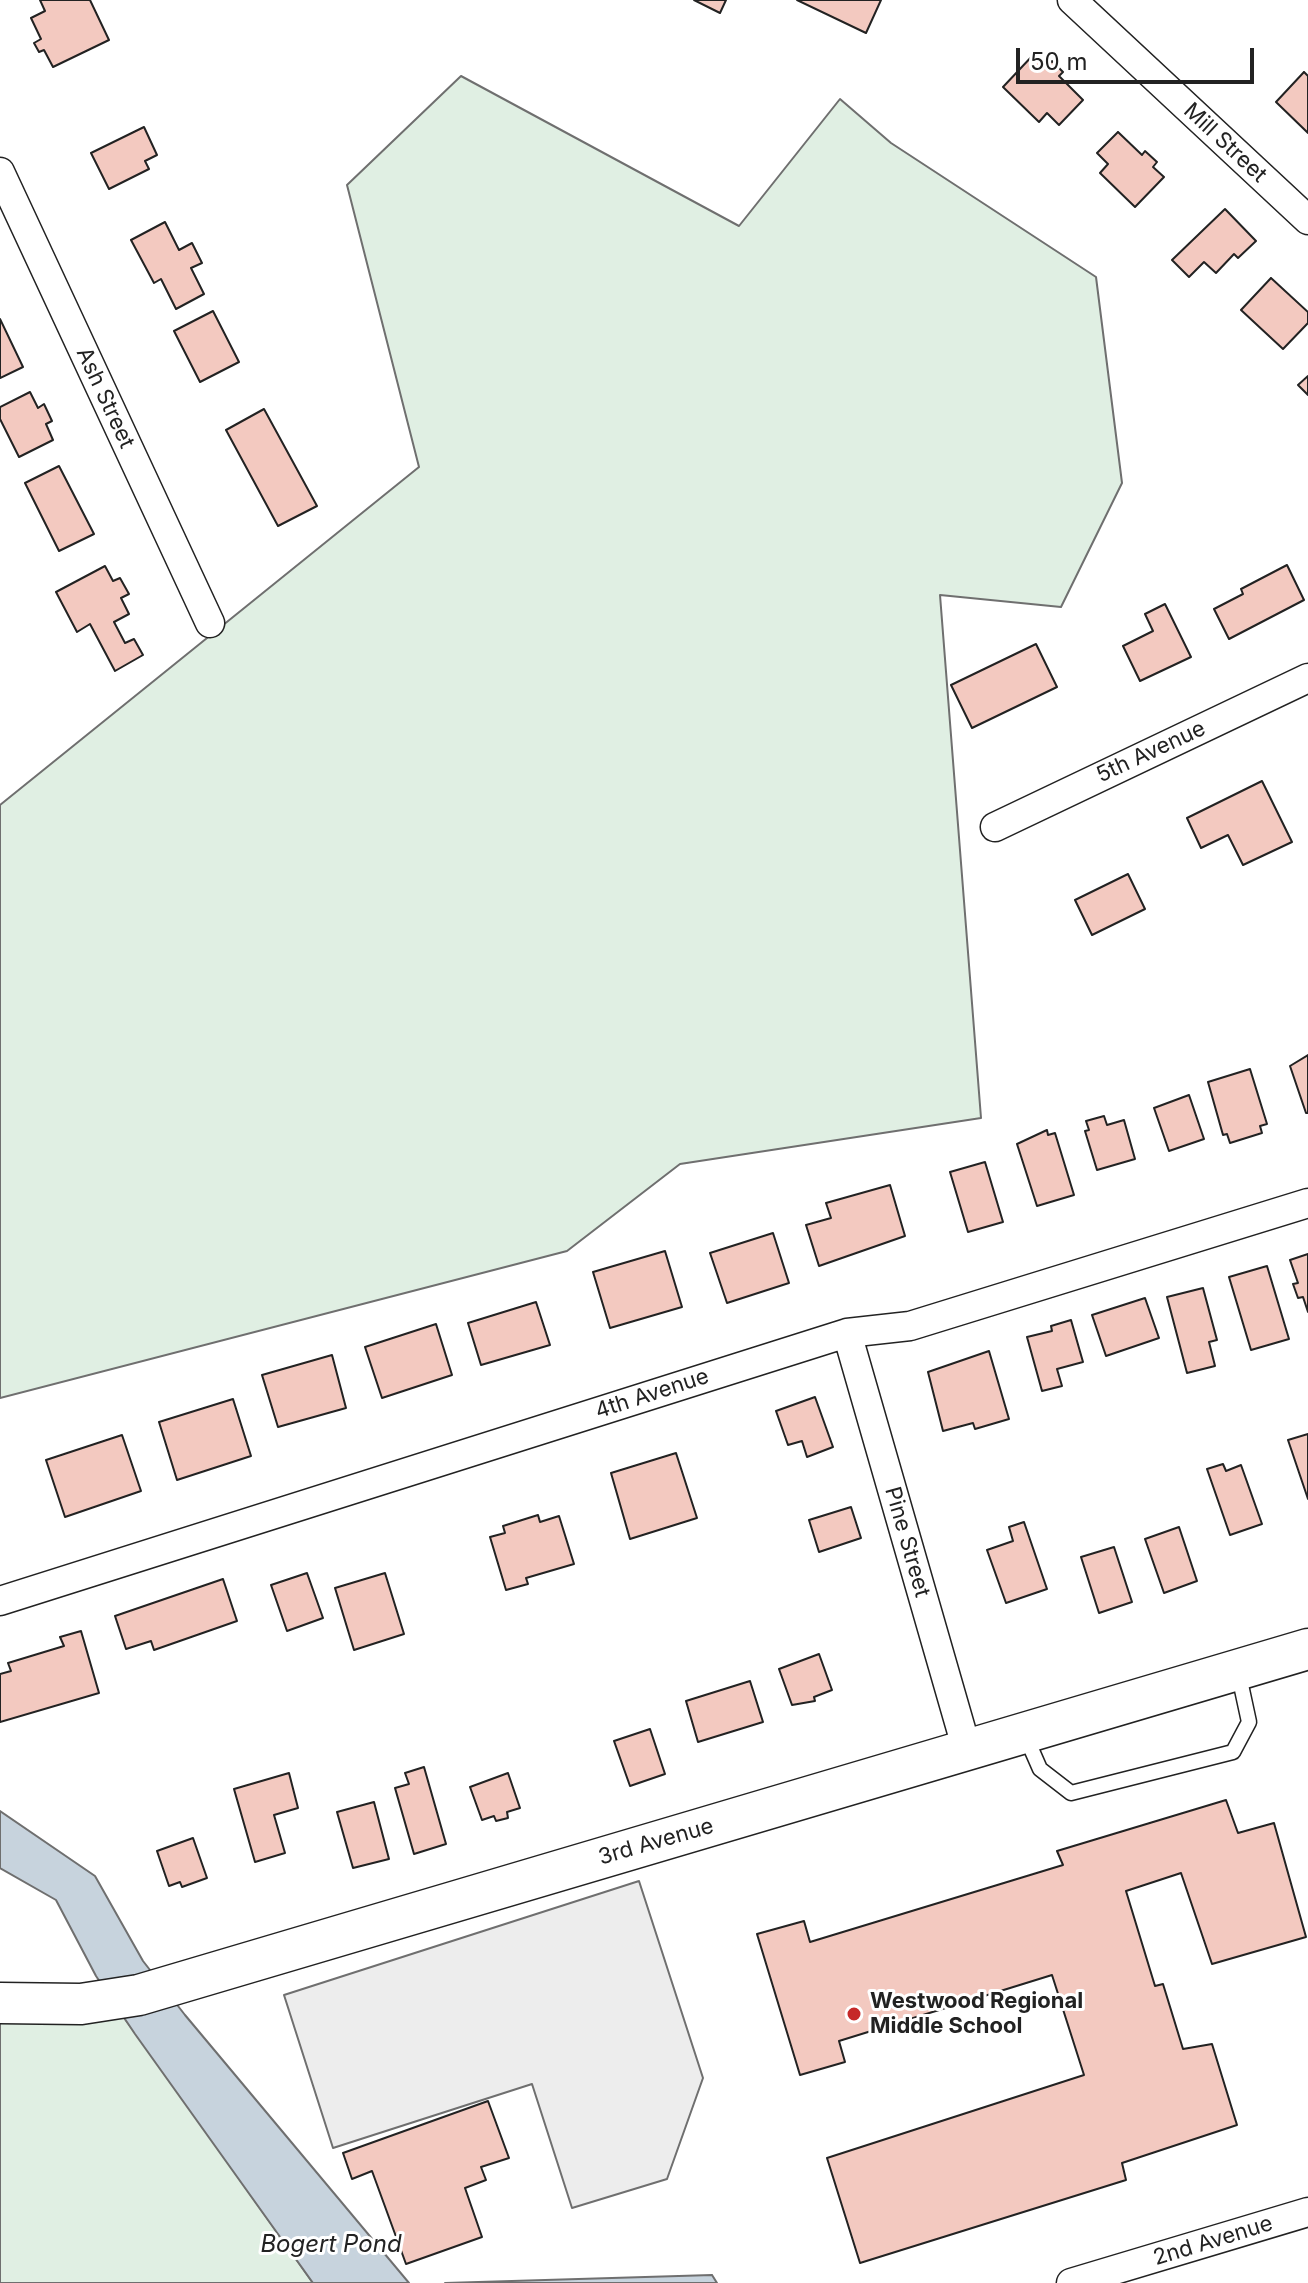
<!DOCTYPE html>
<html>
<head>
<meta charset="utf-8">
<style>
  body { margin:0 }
  #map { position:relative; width:1308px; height:2283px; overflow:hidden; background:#fff; font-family:Inter,sans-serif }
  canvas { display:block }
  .scale { position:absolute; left:1016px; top:48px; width:238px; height:36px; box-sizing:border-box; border:4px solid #222; border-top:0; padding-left:10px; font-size:24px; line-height:28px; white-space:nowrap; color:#222; -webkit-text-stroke:6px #fff; paint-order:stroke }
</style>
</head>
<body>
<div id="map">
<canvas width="1308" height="2283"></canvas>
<div class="scale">50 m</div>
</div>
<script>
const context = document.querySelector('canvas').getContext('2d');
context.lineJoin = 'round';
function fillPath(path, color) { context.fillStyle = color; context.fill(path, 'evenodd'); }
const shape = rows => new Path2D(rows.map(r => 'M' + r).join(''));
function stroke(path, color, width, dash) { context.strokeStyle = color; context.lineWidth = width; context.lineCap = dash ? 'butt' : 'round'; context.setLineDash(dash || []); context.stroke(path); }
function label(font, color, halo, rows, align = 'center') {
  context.font = font + ' Inter,sans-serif'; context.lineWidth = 6; context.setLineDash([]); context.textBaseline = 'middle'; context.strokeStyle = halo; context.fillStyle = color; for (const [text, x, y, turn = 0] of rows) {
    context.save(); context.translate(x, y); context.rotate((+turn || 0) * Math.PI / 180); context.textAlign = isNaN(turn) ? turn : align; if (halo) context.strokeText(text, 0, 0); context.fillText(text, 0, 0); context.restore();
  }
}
const green = shape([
  [461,76,739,226,840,99,891,143,1096,277,1122,483,1061,607,940,595,981,1118,680,1164,567,1251,0,1398,0,805,419,467,347,185,461,76],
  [111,2000,158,2064,313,2283,0,2283,0,2003,111,2000]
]);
const parking = shape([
  [639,1881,703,2078,667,2179,572,2208,532,2084,333,2148,284,1995,639,1881]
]);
const water = shape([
  [0,1811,95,1876,143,1961,185,2015,409,2283,313,2283,135,2034,96,1976,56,1900,0,1868,0,1811],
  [712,2275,717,2283,445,2283,712,2275]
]);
const building = shape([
  [40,0,90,0,109,40,53,67,44,50,39,52,34,43,41,39,31,18,45,11,40,0],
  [694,0,726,0,720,13,694,0],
  [797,0,881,0,866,33,797,0],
  [1035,53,1048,66,1052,61,1063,72,1059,76,1083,100,1059,125,1047,113,1039,122,1003,87,1035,53],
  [1304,72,1308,76,1308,133,1276,102,1304,72],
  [144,127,157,155,145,161,149,169,109,189,91,153,144,127],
  [1118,132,1142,155,1145,151,1157,162,1153,167,1164,177,1135,207,1100,173,1108,164,1097,153,1118,132],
  [1225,209,1256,241,1238,258,1234,254,1216,273,1204,262,1189,277,1172,260,1225,209],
  [165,222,179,250,192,243,202,263,191,268,204,294,176,309,161,279,154,283,131,240,165,222],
  [1271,278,1308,312,1308,323,1283,349,1241,310,1271,278],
  [213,311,239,362,200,382,174,331,213,311],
  [0,319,23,367,0,378,0,319],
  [1308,376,1308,395,1298,385,1308,376],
  [30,392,38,408,44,404,52,421,46,424,53,440,19,457,0,419,0,407,30,392],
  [264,409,317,506,278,526,226,430,264,409],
  [59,466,94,534,59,551,25,483,59,466],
  [1287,565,1304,600,1229,639,1214,609,1243,594,1241,589,1287,565],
  [105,566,113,581,120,578,129,594,121,598,129,614,114,622,125,643,134,639,143,655,115,671,90,624,77,632,56,592,105,566],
  [1165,604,1191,657,1140,681,1123,646,1153,631,1145,614,1165,604],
  [1036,644,1057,687,972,728,951,685,1036,644],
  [1262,781,1292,842,1243,865,1228,835,1201,848,1187,818,1262,781],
  [1128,874,1145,909,1092,935,1075,900,1128,874],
  [1308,1055,1308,1113,1306,1113,1290,1066,1308,1055],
  [1250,1069,1267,1124,1260,1126,1262,1133,1230,1143,1227,1134,1223,1135,1208,1082,1250,1069],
  [1189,1095,1204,1139,1169,1151,1154,1108,1189,1095],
  [1104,1116,1107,1125,1124,1120,1135,1159,1097,1170,1085,1131,1089,1130,1086,1121,1104,1116],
  [1047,1130,1048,1135,1055,1133,1074,1195,1037,1206,1017,1144,1047,1130],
  [985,1162,1003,1222,968,1232,950,1172,985,1162],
  [890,1185,905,1236,819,1266,806,1225,831,1218,826,1203,890,1185],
  [773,1233,789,1283,727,1303,710,1253,773,1233],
  [665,1251,682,1307,610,1328,593,1272,665,1251],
  [1308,1254,1308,1312,1303,1297,1298,1298,1293,1284,1298,1283,1290,1260,1308,1254],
  [1267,1266,1289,1339,1251,1350,1229,1277,1267,1266],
  [1203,1288,1217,1340,1209,1342,1215,1366,1187,1373,1167,1297,1203,1288],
  [1145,1298,1159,1338,1106,1356,1092,1315,1145,1298],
  [536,1302,550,1345,481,1365,468,1323,536,1302],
  [1071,1320,1083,1362,1057,1369,1062,1386,1042,1391,1027,1337,1052,1331,1051,1326,1071,1320],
  [436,1324,452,1375,382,1398,365,1347,436,1324],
  [989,1351,1009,1419,975,1429,973,1423,943,1431,928,1372,989,1351],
  [332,1355,346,1408,278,1427,262,1375,332,1355],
  [815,1397,833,1447,807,1457,802,1441,788,1445,776,1411,815,1397],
  [233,1399,251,1456,177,1480,159,1422,233,1399],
  [1308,1434,1308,1499,1288,1440,1308,1434],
  [122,1435,141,1491,65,1517,46,1460,122,1435],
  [676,1453,697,1518,630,1539,611,1473,676,1453],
  [1223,1464,1226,1471,1241,1465,1262,1524,1230,1535,1207,1469,1223,1464],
  [851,1507,861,1538,819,1552,809,1520,851,1507],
  [538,1515,540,1522,559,1516,574,1564,526,1578,528,1584,506,1590,490,1537,505,1533,503,1526,538,1515],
  [1024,1522,1047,1589,1006,1603,987,1550,1013,1541,1009,1527,1024,1522],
  [1179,1527,1197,1581,1164,1593,1145,1539,1179,1527],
  [1114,1547,1132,1602,1099,1613,1081,1557,1114,1547],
  [307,1573,323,1618,287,1631,271,1585,307,1573],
  [385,1573,404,1634,354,1650,335,1588,385,1573],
  [223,1579,237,1621,154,1650,151,1641,126,1649,115,1616,223,1579],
  [81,1631,99,1693,0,1722,0,1674,11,1671,8,1663,64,1646,60,1637,81,1631],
  [819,1654,832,1690,814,1697,815,1701,792,1705,779,1669,819,1654],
  [750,1681,763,1722,698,1742,686,1701,750,1681],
  [650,1729,665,1774,630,1786,614,1741,650,1729],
  [424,1767,446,1844,414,1854,395,1788,409,1784,405,1773,424,1767],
  [289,1773,298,1808,274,1815,285,1853,255,1862,234,1789,289,1773],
  [508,1773,520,1808,507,1812,508,1818,496,1821,494,1816,482,1820,470,1787,508,1773],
  [1226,1800,1238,1833,1274,1823,1306,1937,1212,1964,1181,1873,1126,1891,1155,1986,1163,1984,1183,2049,1212,2044,1237,2125,1122,2163,1126,2180,860,2263,827,2158,1084,2075,1052,1975,839,2041,845,2062,800,2075,757,1934,804,1921,810,1942,1063,1865,1057,1851,1226,1800],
  [374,1802,389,1859,353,1868,337,1812,374,1802],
  [193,1838,207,1878,182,1887,180,1882,169,1886,157,1851,193,1838],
  [488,2101,509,2158,481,2167,486,2180,465,2188,482,2237,406,2264,372,2171,352,2179,343,2153,488,2101]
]);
const service = shape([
  [1026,1737,1040,1769,1071,1793,1233,1752,1249,1722,1238,1671]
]);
const minor = shape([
  [1072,0,1308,220],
  [0,172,210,623],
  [995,827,1308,678],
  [847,1333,967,1750],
  [0,1601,847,1333,910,1326,1308,1203],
  [1071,2283,1308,2212]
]);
const secondary = shape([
  [0,2003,81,2004,139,1995,1308,1649]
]);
const markers = [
  [854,2014,8,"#c62828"]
];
const streetNames = [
  ["Mill Street",1225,143,43],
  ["Ash Street",105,398,65],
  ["5th Avenue",1151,752,-25],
  ["4th Avenue",652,1394,-18],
  ["Pine Street",907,1542,74],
  ["3rd Avenue",656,1842,-16],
  ["2nd Avenue",1213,2241,-17]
];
const poiNames = [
  ["Westwood Regional",870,2001],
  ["Middle School",870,2026]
];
const waterNames = [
  ["Bogert Pond",331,2245]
];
fillPath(green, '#e0efe3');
stroke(green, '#6f6f6f', 2);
fillPath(parking, '#ededed');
stroke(parking, '#6f6f6f', 2);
fillPath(water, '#c7d3dd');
stroke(water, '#6f6f6f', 2);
fillPath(building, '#f3c9c0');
stroke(building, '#222', 2);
stroke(service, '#222', 17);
stroke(minor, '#222', 31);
stroke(secondary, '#222', 43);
stroke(service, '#fff', 14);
stroke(minor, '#fff', 28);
stroke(secondary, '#fff', 40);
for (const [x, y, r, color] of markers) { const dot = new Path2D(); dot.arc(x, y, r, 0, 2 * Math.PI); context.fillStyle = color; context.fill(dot); stroke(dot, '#fff', 3); }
label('22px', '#222', '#fff', streetNames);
label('bold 22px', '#222', '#fff', poiNames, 'left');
label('italic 24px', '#222', '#fff', waterNames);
</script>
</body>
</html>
